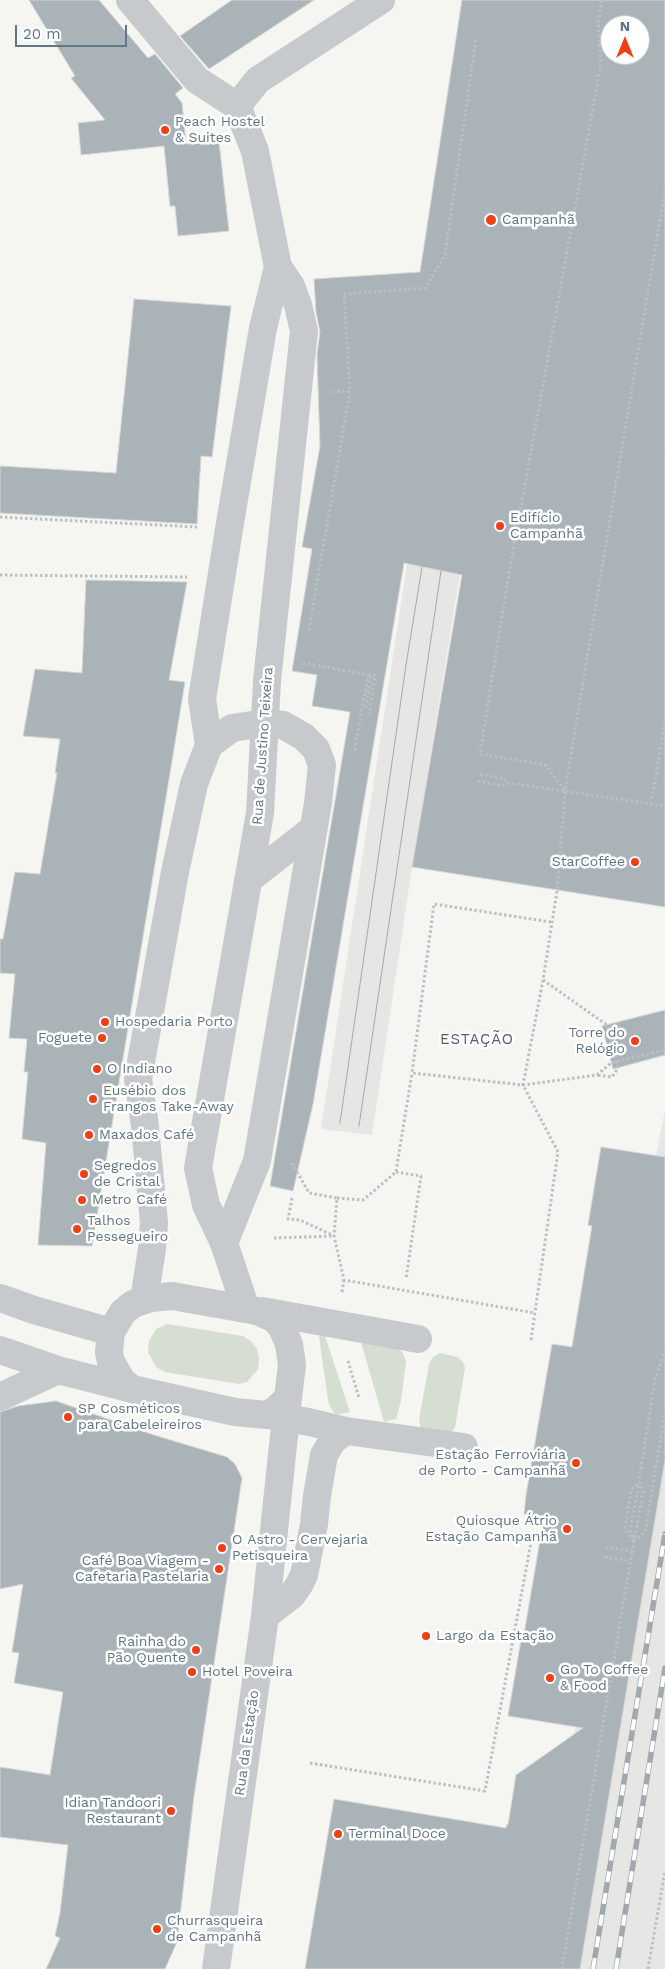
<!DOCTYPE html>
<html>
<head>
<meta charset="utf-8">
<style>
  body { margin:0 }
  #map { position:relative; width:665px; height:1969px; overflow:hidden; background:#f5f5f1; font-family:"Work Sans",sans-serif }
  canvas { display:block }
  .north { position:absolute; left:600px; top:15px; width:50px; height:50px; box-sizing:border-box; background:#fff; border:1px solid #c0c8ce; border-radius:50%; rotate:0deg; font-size:14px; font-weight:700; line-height:20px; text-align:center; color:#617684 }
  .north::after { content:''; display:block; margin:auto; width:18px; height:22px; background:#f13e15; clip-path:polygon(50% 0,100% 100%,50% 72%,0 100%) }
  .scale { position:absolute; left:15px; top:25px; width:112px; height:22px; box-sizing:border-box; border:2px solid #617684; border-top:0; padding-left:6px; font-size:15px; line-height:18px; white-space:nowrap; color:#617684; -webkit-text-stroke:4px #fff; paint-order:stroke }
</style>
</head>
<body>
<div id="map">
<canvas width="665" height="1969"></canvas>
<div class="north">N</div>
<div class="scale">20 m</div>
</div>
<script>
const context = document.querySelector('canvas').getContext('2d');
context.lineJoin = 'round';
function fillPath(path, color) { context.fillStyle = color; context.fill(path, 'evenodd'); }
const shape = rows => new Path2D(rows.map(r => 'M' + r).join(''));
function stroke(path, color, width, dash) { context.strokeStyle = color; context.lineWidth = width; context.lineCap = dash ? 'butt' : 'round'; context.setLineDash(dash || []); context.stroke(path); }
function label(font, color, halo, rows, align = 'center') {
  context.font = font + ' "Work Sans",sans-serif'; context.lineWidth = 5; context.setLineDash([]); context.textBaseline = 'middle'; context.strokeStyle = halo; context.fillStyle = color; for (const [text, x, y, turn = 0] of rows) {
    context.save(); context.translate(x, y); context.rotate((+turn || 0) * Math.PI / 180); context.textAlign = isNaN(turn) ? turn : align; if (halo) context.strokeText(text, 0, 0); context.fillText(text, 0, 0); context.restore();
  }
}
const built = shape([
  [407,564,460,574,412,867,372,1135,321,1129],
  [665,1110,665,1158,656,1156],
  [665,1194,665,1969,536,1969,566,1784]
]);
const green = shape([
  [167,1324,243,1336,251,1341,257,1349,259,1359,258,1369,247,1382,239,1384,165,1372,156,1367,148,1352,149,1341,156,1329],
  [319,1336,325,1336,350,1412,336,1415,331,1408,328,1400],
  [361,1342,396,1347,402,1352,406,1361,401,1401,396,1419,384,1422],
  [440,1353,458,1357,463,1362,465,1368,455,1427,451,1433,421,1428,419,1420,429,1364,433,1357]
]);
const building = shape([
  [29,0,99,0,148,58,155,54,183,88,175,94,182,103,186,144,219,142,229,231,178,236,175,206,170,206,164,146,81,155,78,123,105,120,71,78,75,76,29,0],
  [232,0,314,0,209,69,180,36,232,0],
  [462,0,665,0,665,907,412,867,462,575,404,563,313,1104,293,1191,270,1186,350,712,312,706,317,675,292,671,312,549,302,547,320,446,317,355,320,332,316,312,314,279,420,272,462,0],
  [610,25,640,25,640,55,610,55,610,25],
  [134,299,231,306,212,457,201,456,197,524,0,513,0,466,116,473,134,299],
  [86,580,187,582,169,680,185,682,92,1246,38,1245,46,1143,22,1139,28,1072,24,1072,27,1039,9,1038,15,974,0,973,0,939,3,939,15,872,40,874,57,773,55,773,60,739,23,736,35,669,82,673,86,580],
  [665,1010,665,1055,613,1069,602,1026,665,1010],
  [601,1147,665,1157,665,1460,580,1969,305,1969,334,1799,506,1828,507,1824,508,1825,516,1775,583,1728,508,1716,521,1640,523,1640,544,1517,524,1514,526,1495,552,1344,572,1347,592,1226,588,1225,601,1147],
  [56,1401,154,1435,227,1457,235,1464,242,1478,194,1796,177,1942,165,1969,46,1969,60,1938,55,1936,60,1913,68,1845,0,1837,0,1767,50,1775,63,1692,14,1683,19,1653,12,1652,23,1584,0,1589,0,1412,18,1406,56,1401]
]);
const path = shape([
  [602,0,598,22,601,63,508,579,480,754,545,765,565,791,665,806],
  [332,392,350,391,344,294,425,288,445,255,476,39],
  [0,517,197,527],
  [0,575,187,577],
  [309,630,350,391],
  [303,663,368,675,354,753],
  [368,675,375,675,369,714],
  [366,708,371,675],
  [480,774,503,779,509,782],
  [478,781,502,786,509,783,564,791],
  [651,804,665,722],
  [551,922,434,904,412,1073,523,1085,597,1075,611,1063,665,1050],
  [543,980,607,1025,618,1068,612,1077,597,1075],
  [292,1163,309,1193,337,1198,334,1236,344,1280,535,1313],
  [396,1172,421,1176,406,1279],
  [292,1198,288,1219,300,1220,334,1236],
  [337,1198,363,1200,396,1172,412,1073],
  [274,1238,333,1236],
  [342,1292,344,1280],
  [531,1340,558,1152,523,1085,543,980,557,891,565,791,665,189],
  [348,1361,359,1398],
  [632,1537,630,1529,639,1484],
  [633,1541,625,1529,631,1490,639,1482],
  [634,1541,645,1533,665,1412],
  [606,1547,632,1551,643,1492,639,1481,655,1379,665,1351],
  [605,1557,630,1561],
  [310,1763,485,1791,532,1537],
  [562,1969,632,1551],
  [648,1969,665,1871]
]);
const minor = shape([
  [130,0,197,80,237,106,255,151,278,267,291,286,298,305,304,331,267,681,260,813,198,1168,206,1205,224,1243,246,1309],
  [237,106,258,80,381,0],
  [209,745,232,728,265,723,283,725,304,737,316,749,322,765,318,803,257,1161,224,1243],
  [248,880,313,829],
  [0,1298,34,1310,111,1332],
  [144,1300,152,1249,154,1223,145,1126,138,1079,175,872,194,784,209,745,202,699,229,529,263,328,278,267],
  [262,1311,418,1339],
  [0,1350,58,1370,132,1389,235,1412,267,1415,277,1409,288,1398,292,1365,289,1344,282,1328,275,1319,257,1311,172,1296,151,1298,133,1304,123,1312,111,1332,109,1352,111,1362,122,1381,132,1389],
  [0,1397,58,1370],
  [268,1415,309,1422,346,1431,464,1447],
  [265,1616,292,1595,299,1585,304,1575,314,1524,317,1496,324,1455,333,1440,346,1431],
  [216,1969,265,1616,288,1398]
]);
const tram = shape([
  [340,1123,406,665,422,567],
  [359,1126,441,571]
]);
const rail = shape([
  [593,1969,665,1534],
  [616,1969,665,1668]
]);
const markers = [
  [165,130,5,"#f13e15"],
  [491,220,6,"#f13e15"],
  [500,526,5,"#f13e15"],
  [635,862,5,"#f13e15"],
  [105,1022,5,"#f13e15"],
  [102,1038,5,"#f13e15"],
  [635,1041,5,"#f13e15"],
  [97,1069,5,"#f13e15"],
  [93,1099,5,"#f13e15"],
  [89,1135,5,"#f13e15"],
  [84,1174,5,"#f13e15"],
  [82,1200,5,"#f13e15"],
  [77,1229,5,"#f13e15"],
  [68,1417,5,"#f13e15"],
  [576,1463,5,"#f13e15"],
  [567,1529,5,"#f13e15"],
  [222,1548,5,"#f13e15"],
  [219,1569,5,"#f13e15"],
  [426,1636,5,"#f13e15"],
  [196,1650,5,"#f13e15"],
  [192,1672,5,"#f13e15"],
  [550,1678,5,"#f13e15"],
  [171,1811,5,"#f13e15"],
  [338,1834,5,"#f13e15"],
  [157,1929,5,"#f13e15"]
];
const poiNames = [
  ["Peach Hostel",175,122],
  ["& Suites",175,138],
  ["Campanhã",502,220],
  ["Edifício",510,518],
  ["Campanhã",510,534],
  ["StarCoffee",625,862,"right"],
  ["Hospedaria Porto",115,1022],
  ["Torre do",625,1033,"right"],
  ["Relógio",625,1049,"right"],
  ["Foguete",92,1038,"right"],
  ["O Indiano",107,1069],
  ["Eusébio dos",103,1091],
  ["Frangos Take-Away",103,1107],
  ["Maxados Café",99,1135],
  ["Segredos",94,1166],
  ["de Cristal",94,1182],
  ["Metro Café",92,1200],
  ["Talhos",87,1221],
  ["Pessegueiro",87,1237],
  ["SP Cosméticos",78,1409],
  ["para Cabeleireiros",78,1425],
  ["Estação Ferroviária",566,1455,"right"],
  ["de Porto - Campanhã",566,1471,"right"],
  ["Quiosque Átrio",557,1521,"right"],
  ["Estação Campanhã",557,1537,"right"],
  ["O Astro - Cervejaria",232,1540],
  ["Petisqueira",232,1556],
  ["Café Boa Viagem -",209,1561,"right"],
  ["Cafetaria Pastelaria",209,1577,"right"],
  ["Largo da Estação",436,1636],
  ["Rainha do",186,1642,"right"],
  ["Pão Quente",186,1658,"right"],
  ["Go To Coffee",560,1670],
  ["& Food",560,1686],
  ["Hotel Poveira",202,1672],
  ["Idian Tandoori",161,1803,"right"],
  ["Restaurant",161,1819,"right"],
  ["Terminal Doce",348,1834],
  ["Churrasqueira",167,1921],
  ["de Campanhã",167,1937]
];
const streetNames = [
  ["Rua de Justino Teixeira",263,746,-86],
  ["Rua da Estação",247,1743,-82]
];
const neighbourhoodNames = [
  ["ESTAÇÃO",477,1040]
];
fillPath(built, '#e6e6e4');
fillPath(green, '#d6ddd1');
fillPath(building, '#aab3b8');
stroke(building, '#d6d6d4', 1);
stroke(path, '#bdc0c2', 3, [2.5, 2.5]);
stroke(minor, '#c7cacd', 28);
stroke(tram, '#a2a9ae', 1);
stroke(rail, '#a2a9ae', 5.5);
stroke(rail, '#fff', 4, [11]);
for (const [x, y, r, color] of markers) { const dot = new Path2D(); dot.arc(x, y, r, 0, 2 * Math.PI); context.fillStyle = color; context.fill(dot); stroke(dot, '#fff', 2); }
label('14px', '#617684', '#fff', poiNames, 'left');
label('14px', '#617684', '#fff', streetNames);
context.letterSpacing = '1px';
label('15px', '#505f69', '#fff', neighbourhoodNames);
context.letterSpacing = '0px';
</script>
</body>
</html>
